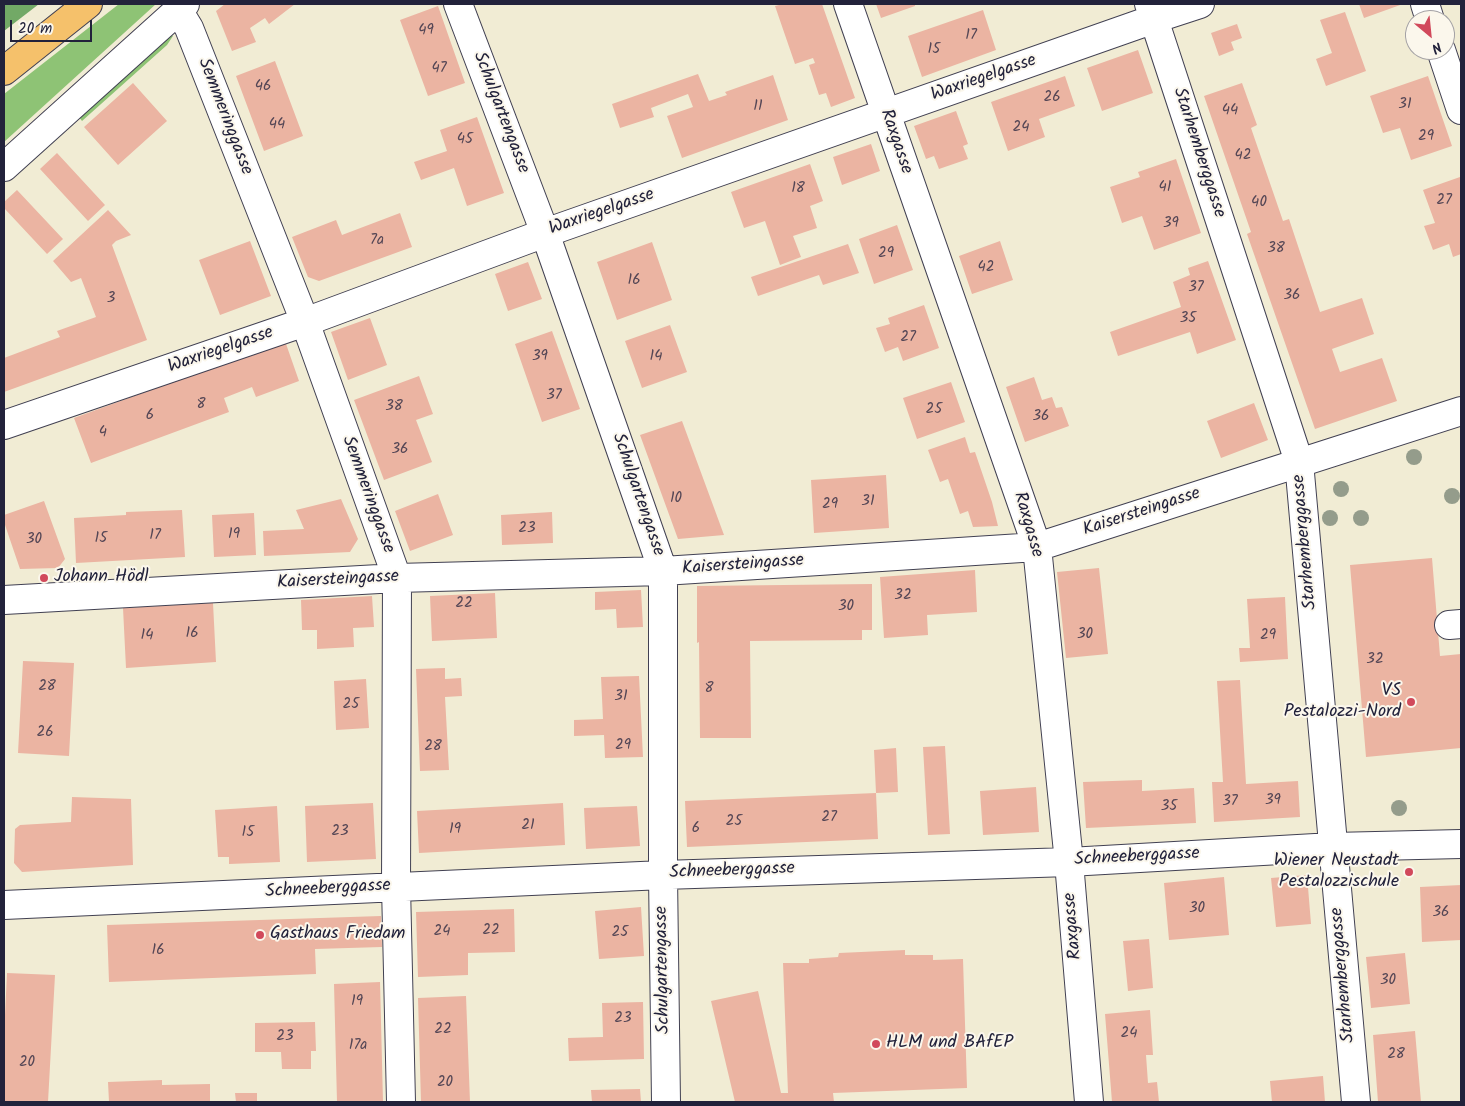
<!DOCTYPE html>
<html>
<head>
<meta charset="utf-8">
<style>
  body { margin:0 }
  #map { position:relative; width:1465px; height:1106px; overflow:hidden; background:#f1ecd4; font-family:Kalam,sans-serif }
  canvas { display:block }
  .frame { position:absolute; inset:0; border:5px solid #22223b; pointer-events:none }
  .north { position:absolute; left:1405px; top:10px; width:50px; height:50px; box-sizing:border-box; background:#fbf7ec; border:1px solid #a4a2a5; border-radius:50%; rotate:152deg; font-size:14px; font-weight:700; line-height:20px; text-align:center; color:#22223b }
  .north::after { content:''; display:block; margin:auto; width:18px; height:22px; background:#d1495b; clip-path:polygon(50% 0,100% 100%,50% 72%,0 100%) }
  .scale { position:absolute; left:10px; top:20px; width:82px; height:22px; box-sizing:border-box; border:2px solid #22223b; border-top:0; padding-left:6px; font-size:15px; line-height:18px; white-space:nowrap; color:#22223b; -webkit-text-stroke:4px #fbf7ec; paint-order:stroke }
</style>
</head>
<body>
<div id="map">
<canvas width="1465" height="1106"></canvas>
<div class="frame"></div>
<div class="north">N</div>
<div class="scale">20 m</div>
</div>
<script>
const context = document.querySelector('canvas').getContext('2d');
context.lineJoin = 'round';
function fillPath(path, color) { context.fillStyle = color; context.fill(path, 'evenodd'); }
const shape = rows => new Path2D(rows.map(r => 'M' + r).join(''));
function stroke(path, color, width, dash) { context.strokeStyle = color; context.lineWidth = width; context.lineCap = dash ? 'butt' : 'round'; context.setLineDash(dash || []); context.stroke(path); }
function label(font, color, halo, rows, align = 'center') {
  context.font = font + ' Kalam,sans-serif'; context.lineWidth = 4; context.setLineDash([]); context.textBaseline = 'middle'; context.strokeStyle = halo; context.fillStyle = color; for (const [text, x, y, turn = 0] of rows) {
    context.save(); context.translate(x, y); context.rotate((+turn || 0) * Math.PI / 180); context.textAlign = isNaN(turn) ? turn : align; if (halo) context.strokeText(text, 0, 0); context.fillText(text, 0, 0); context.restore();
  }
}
const green = shape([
  [119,4,156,4,4,142,4,94],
  [169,34,173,36,167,45,82,121,76,113]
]);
const forest = shape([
  [4,4,39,4,4,31]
]);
const building = shape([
  [225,4,295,4,269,24,265,18,250,28,256,42,232,51,216,11],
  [783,4,822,4,855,98,831,107,826,93,819,95,809,65,815,63,813,58,795,64,775,6],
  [876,4,915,4,915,6,881,18],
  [1359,4,1403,4,1364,18],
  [438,6,465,83,428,96,400,20],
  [983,10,996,50,922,77,908,36],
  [1345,12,1366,71,1326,86,1316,59,1332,53,1320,20],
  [1237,24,1242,38,1231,42,1234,50,1219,56,1211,33],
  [1138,50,1153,93,1102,111,1087,68],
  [275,61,303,136,264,151,236,76],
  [698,74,709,101,727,95,725,92,773,75,788,120,682,158,667,116,693,107,688,94,651,108,654,117,620,128,612,104],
  [1065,76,1075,106,1039,119,1045,137,1008,151,991,102],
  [1428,76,1452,146,1411,160,1400,128,1383,133,1370,96],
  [133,83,167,121,118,165,84,127],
  [1242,83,1257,125,1251,128,1283,221,1289,219,1320,312,1362,298,1374,334,1332,349,1340,372,1382,358,1397,401,1315,429,1247,234,1251,232,1204,96],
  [956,111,968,144,963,146,968,159,939,169,934,156,926,159,914,126],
  [477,117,504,193,467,206,454,168,421,180,414,162,447,151,440,130],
  [871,144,880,171,842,185,833,157],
  [57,153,105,205,88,221,40,169],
  [1176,159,1201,233,1154,250,1142,216,1122,223,1110,187,1140,177,1138,172],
  [810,164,823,201,810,206,817,228,793,236,801,257,780,265,765,221,744,228,731,192],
  [1460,177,1461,254,1453,257,1449,244,1433,250,1424,226,1435,223,1423,190],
  [17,190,63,239,47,254,4,208,4,202],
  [108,210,131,235,116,241,112,245,147,340,4,392,4,358,60,337,57,331,96,317,81,278,71,282,53,261],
  [400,213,412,247,319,281,308,277,292,237,336,220,342,235],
  [897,225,913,270,874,284,859,239],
  [250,241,271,296,220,315,199,260],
  [1000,241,1013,280,972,294,959,256],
  [652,242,672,300,617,320,597,262],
  [848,244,859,273,823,285,819,275,758,296,751,277],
  [1208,261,1236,340,1197,354,1190,332,1118,356,1110,332,1181,307,1173,282,1190,275,1188,268],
  [528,262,542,299,508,311,495,274],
  [924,305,939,348,903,361,898,347,885,352,876,328,890,324,888,318],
  [370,318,387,365,348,380,331,332],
  [670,325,687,372,642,388,625,341],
  [552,331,580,409,542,422,515,344],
  [285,341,299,381,256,397,252,387,224,398,229,412,91,463,74,418],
  [419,376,433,414,416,420,432,462,384,480,354,400],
  [1034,377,1042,400,1052,397,1056,408,1062,407,1069,426,1025,442,1006,387],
  [951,382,965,422,917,439,903,398],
  [1254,403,1268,440,1221,458,1207,421],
  [682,421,724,535,678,539,640,435],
  [965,437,970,453,975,452,992,502,998,526,973,527,968,511,960,514,948,479,940,482,928,450],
  [886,475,889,528,814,533,811,480],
  [438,494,453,535,410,551,395,511],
  [341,499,358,539,350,552,264,556,263,531,304,529,296,510],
  [44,501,65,559,58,568,20,569,4,522,4,515],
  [182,510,185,557,76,563,74,518,126,515,126,512],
  [552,512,553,543,502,545,501,515],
  [254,513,256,555,214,557,212,515],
  [1432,558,1440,656,1461,654,1461,748,1366,757,1350,565],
  [1099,568,1108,654,1066,658,1057,572],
  [975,570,977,612,927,615,928,635,884,638,880,577],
  [872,584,872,630,862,630,862,640,750,641,751,738,700,738,699,642,697,643,697,586],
  [641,590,643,627,617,628,616,609,595,610,595,592],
  [495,593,497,638,432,641,430,596],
  [372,596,374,627,353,628,354,647,317,649,317,630,302,630,301,600],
  [1285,597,1288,659,1240,662,1239,648,1250,648,1247,599],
  [213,603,216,662,126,668,123,608],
  [23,661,74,663,69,756,18,753],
  [445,668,445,679,461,678,462,696,445,697,449,770,420,771,416,669],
  [639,676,643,757,605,758,604,735,574,736,574,720,603,719,601,677],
  [366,679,369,728,336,730,334,681],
  [1240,680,1246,784,1298,781,1300,817,1214,822,1212,782,1223,782,1217,681],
  [945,746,950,834,928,835,923,747],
  [896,748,898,792,876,793,874,750],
  [1142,780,1142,791,1194,788,1196,823,1086,828,1083,782],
  [1036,787,1039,832,983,835,980,791],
  [876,793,878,839,687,847,685,801],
  [72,797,131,799,133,865,22,872,14,863,15,829,20,825,71,822],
  [373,803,376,859,307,862,305,806],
  [563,803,565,845,419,853,417,811],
  [277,806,280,862,229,864,229,857,218,857,215,810],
  [637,806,640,846,586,849,584,808],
  [1307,875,1311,924,1276,927,1271,878],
  [1224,877,1229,935,1169,940,1164,883],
  [1461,885,1461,940,1422,942,1420,887],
  [641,907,644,956,599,959,595,911],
  [514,909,515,952,468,953,468,975,418,977,416,912],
  [381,916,382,947,315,949,316,974,109,982,107,925],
  [1149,939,1153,988,1128,991,1123,941],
  [905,950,905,955,933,955,933,960,963,959,967,1088,833,1093,834,1102,735,1102,711,1001,758,991,781,1093,788,1093,783,963,809,963,809,959,838,957,839,953],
  [1405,953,1410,1004,1371,1008,1366,957],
  [7,973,55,975,48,1102,4,1102,4,1036],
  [380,982,383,1102,337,1102,334,984],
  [466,996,470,1102,421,1102,418,998],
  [643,1002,644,1059,569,1061,568,1038,603,1037,602,1003],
  [1150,1010,1153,1055,1146,1055,1148,1083,1157,1082,1159,1102,1112,1102,1105,1014],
  [315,1022,316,1051,311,1051,311,1069,282,1069,281,1052,255,1052,255,1023],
  [1415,1031,1421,1102,1378,1102,1373,1035],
  [1323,1076,1325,1102,1272,1102,1270,1081],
  [162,1080,162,1085,210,1084,210,1102,109,1102,108,1082],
  [640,1089,641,1102,592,1102,591,1090],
  [235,1093,257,1093,257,1102,236,1102]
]);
const minor = shape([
  [458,4,545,233,663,571,663,875,666,1102],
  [848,4,1037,547,1069,862,1089,1102],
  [1149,4,1299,462,1356,1102],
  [1425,4,1430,20],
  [178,10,189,28,305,322,397,578,396,886,401,1102],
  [1441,50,1461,110],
  [4,167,185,4],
  [4,425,305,322,545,233,1154,19,1200,4],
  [4,600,397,578,663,571,1037,547,1461,411],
  [1449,625,1461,624],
  [4,905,663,875,1069,862,1333,847,1461,844]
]);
const major = shape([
  [4,71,88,4]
]);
const trees = [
  [1414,457],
  [1341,489],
  [1452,496],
  [1330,518],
  [1361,518],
  [1399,808]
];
const markers = [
  [44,578,5,"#d1495b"],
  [1411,702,5,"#d1495b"],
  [1409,872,5,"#d1495b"],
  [260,935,5,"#d1495b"],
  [876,1044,5,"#d1495b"]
];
const numberNames = [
  ["49",426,31],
  ["17",971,36],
  ["15",934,50],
  ["47",439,69],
  ["46",263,87],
  ["26",1052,98],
  ["31",1405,105],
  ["11",758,107],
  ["44",1230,111],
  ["44",277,125],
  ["24",1021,128],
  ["29",1426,137],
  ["45",465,140],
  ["42",1243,156],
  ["41",1165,188],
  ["18",798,189],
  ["27",1444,201],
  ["40",1259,203],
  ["39",1171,224],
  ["7a",377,241],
  ["38",1276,249],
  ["29",886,254],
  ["42",986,268],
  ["16",634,281],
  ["37",1196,288],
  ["36",1292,296],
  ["3",111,299],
  ["35",1188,319],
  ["27",908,338],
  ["39",540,357],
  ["14",656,357],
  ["37",554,396],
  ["8",201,405],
  ["38",394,407],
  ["25",934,410],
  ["6",150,416],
  ["36",1041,417],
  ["4",103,433],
  ["36",400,450],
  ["10",676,499],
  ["31",868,502],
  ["29",830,505],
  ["23",527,529],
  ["19",234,535],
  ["17",155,536],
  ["15",101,539],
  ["30",34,540],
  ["32",903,596],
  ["22",464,604],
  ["30",846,607],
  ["16",192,634],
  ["30",1085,635],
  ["14",147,636],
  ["29",1268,636],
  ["32",1375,660],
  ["28",47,687],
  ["8",709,689],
  ["31",621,697],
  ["25",351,705],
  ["26",45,733],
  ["29",623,746],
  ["28",433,747],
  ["39",1273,801],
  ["37",1230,802],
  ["35",1169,807],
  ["27",829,818],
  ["25",734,822],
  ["21",528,826],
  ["6",696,829],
  ["19",455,830],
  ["23",340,832],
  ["15",248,833],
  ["30",1197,909],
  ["36",1441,913],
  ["22",491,931],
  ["24",442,932],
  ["25",620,933],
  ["16",158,951],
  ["30",1388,981],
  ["19",357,1002],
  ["23",623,1019],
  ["22",443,1030],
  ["24",1129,1034],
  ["23",285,1037],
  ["17a",358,1046],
  ["28",1396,1055],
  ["20",27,1063],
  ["20",445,1083]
];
const streetNames = [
  ["Waxriegelgasse",984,79,-19],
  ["Schulgartengasse",500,113,69],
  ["Semmeringgasse",224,117,69],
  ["Raxgasse",895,142,71],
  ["Starhemberggasse",1198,153,72],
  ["Waxriegelgasse",602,213,-19],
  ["Waxriegelgasse",221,351,-19],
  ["Semmeringgasse",367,495,70],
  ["Schulgartengasse",637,495,71],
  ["Kaisersteingasse",1142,513,-18],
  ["Raxgasse",1027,525,74],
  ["Starhemberggasse",1306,542,-95],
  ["Kaisersteingasse",743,566,-4],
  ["Kaisersteingasse",338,581,-3],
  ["Schneeberggasse",1137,858,-3],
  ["Schneeberggasse",732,872,-2],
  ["Schneeberggasse",328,890,-3],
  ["Raxgasse",1074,926,-95],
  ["Schulgartengasse",664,970,-91],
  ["Starhemberggasse",1344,975,-95]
];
const poiNames = [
  ["Johann Hödl",54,578],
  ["VS",1401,692,"right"],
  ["Pestalozzi-Nord",1401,713,"right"],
  ["Wiener Neustadt",1399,862,"right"],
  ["Pestalozzischule",1399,883,"right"],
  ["Gasthaus Friedam",270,935],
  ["HLM und BAfEP",886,1044]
];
fillPath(green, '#8ec375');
fillPath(forest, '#72a966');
fillPath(building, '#ebb4a2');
stroke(minor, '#414052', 30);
stroke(major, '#414052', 30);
stroke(minor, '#fff', 28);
stroke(major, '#f5c16b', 28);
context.fillStyle = '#949c8b';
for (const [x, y] of trees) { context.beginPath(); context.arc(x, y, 8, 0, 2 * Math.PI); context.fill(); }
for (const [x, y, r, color] of markers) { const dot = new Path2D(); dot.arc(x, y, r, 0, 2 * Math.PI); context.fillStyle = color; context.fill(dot); stroke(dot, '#fbf7ec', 2); }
label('15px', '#544655', null, numberNames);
label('18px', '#22223b', '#fbf7ec', streetNames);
label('18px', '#22223b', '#fbf7ec', poiNames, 'left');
</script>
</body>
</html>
